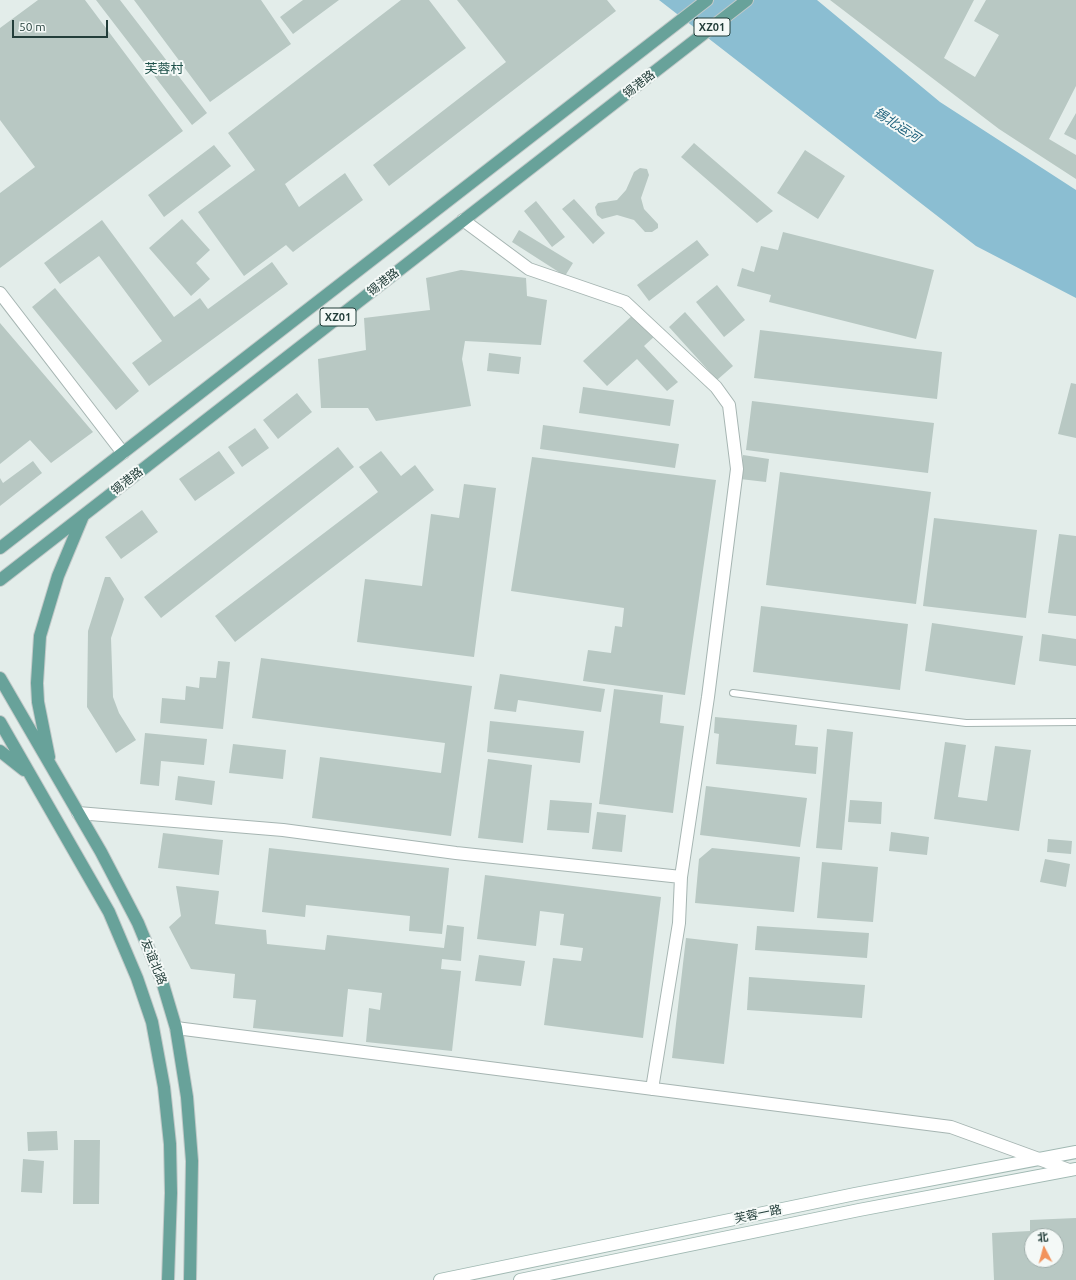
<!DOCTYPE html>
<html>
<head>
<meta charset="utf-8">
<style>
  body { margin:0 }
  #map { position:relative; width:1076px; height:1280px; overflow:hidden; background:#e3edea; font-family:Ubuntu,"Noto Sans SC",sans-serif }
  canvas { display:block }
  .north { position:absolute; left:1024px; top:1228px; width:40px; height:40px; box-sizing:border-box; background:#f4f9f7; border:1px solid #a0aeab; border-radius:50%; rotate:354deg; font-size:11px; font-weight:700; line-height:16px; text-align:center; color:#233e3a }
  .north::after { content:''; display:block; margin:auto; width:14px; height:18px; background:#f2935c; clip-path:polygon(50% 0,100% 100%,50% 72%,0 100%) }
  .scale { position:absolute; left:12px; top:20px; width:96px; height:18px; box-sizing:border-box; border:2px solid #233e3a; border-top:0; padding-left:5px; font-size:12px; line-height:14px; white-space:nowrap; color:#233e3a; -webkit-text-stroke:3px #f4f9f7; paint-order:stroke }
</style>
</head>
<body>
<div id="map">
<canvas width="1076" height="1280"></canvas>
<div class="north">北</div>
<div class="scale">50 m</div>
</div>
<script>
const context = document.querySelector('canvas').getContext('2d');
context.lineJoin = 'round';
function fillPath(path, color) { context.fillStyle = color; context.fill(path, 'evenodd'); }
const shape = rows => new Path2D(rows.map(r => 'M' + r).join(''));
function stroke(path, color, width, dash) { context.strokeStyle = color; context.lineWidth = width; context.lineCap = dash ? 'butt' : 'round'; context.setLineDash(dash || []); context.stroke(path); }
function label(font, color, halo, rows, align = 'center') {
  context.font = font + ' Ubuntu,"Noto Sans SC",sans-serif'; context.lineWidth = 4; context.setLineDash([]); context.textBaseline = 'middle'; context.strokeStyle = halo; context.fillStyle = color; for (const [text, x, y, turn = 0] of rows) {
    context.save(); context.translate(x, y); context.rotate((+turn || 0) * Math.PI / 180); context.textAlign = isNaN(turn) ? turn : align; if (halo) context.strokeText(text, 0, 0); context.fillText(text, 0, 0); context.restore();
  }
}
const water = shape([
  [659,0,817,0,940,102,1076,190,1076,298,976,246]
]);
const building = shape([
  [38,0,85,0,183,131,0,268,0,193,35,167,0,120,0,28],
  [96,0,120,0,207,113,192,125],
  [134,0,261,0,291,44,210,102],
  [303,0,339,0,293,34,280,17],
  [401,0,429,0,466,48,285,184,299,207,345,173,363,200,293,252,286,245,244,276,198,212,255,170,228,133],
  [457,0,607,0,616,11,389,186,373,165,506,62],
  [830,0,974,0,944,58,975,77,999,35,974,21,986,0,1076,0,1076,86,1049,139,1076,155,1076,179,999,129],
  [1076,113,1076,140,1064,134],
  [694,143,773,211,757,223,681,157],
  [214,145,231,166,164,217,148,195],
  [805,150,845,176,818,219,777,193],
  [640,168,647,169,649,175,641,198,644,209,658,224,658,228,652,232,645,232,634,220,617,215,602,219,597,215,595,207,598,203,617,200,626,190,634,172],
  [574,199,605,233,593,244,562,209],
  [536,201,565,237,552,247,524,211],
  [182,219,210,250,196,263,210,279,191,296,149,248],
  [102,220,174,317,200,298,208,309,272,262,288,284,149,386,132,363,162,341,99,256,60,284,44,263],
  [519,230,573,263,565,276,512,242],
  [783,232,934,270,916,339,769,302,771,295,737,286,742,268,754,272,761,246,778,250],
  [697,240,709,255,649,301,637,285],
  [461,270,526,278,527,296,547,300,541,345,465,341,462,359,471,406,376,421,368,408,321,408,318,359,366,350,364,318,430,310,426,278],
  [717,285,745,320,724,337,696,302],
  [55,288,139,391,116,410,32,307],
  [685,312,733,366,717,380,669,327],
  [635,313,656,335,644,346,678,382,667,391,637,359,607,386,583,361],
  [0,323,93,432,51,463,30,440,0,464],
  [760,330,942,352,937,399,754,378],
  [489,353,521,357,519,374,487,371],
  [1071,383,1076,384,1076,438,1058,434],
  [583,387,674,400,670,426,579,413],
  [297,393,312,412,278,439,263,420],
  [752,401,934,423,928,473,746,450],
  [543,425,679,444,675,468,540,449],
  [255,428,269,448,242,467,228,447],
  [338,447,354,467,161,618,144,597],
  [219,451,235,473,195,501,179,479],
  [381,451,401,476,415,465,434,490,235,642,215,616,378,492,359,467],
  [743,455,769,459,766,482,740,479],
  [532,457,716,480,685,695,583,681,588,650,611,653,615,626,622,627,624,608,511,591],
  [33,461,42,473,0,506,0,478,3,483],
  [780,472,931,492,916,604,766,585],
  [464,484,496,488,474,657,357,642,365,579,422,586,431,514,459,518],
  [142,510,158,532,121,559,105,537],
  [934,518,1037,530,1026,618,923,606],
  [1059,534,1076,536,1076,616,1048,613],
  [105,577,110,577,124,599,111,638,113,697,119,713,136,740,116,753,87,707,88,631],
  [761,606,908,624,900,690,753,672],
  [932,623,1023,636,1015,685,925,671],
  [1042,634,1076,639,1076,666,1039,661],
  [261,658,472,686,451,836,312,818,320,757,441,773,445,743,252,718],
  [218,661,230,662,223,729,160,723,162,698,185,700,186,686,199,688,200,677,216,678],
  [500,674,605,689,601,712,518,700,516,712,494,709],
  [614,689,663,695,660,723,684,726,673,813,599,804],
  [715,717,797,725,795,745,818,747,816,774,716,764,719,734,714,733],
  [490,721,584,731,580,763,487,752],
  [827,729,853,732,842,850,816,848],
  [145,733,207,739,204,765,161,761,159,786,140,784],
  [945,742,966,745,958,797,987,801,995,746,1031,750,1019,831,934,819],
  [233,744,286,750,283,779,229,773],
  [488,759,532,765,523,843,478,838],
  [178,776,215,781,212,805,175,800],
  [706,786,807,798,800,847,700,835],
  [550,800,592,803,589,833,547,830],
  [850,800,882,802,881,824,848,822],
  [597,812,626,815,622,852,592,849],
  [891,832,929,837,927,855,889,851],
  [163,833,223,840,219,875,158,868],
  [1048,839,1072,841,1071,854,1047,852],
  [269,848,449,868,442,934,409,931,410,916,306,905,305,917,262,912],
  [712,848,800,857,794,912,695,903,699,859],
  [1045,859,1070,864,1066,887,1040,882],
  [822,862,878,867,873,922,817,918],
  [485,875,661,897,643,1038,544,1025,553,958,581,961,583,948,560,945,564,914,540,911,536,946,477,939],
  [176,886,219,891,215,924,266,930,267,944,325,950,327,935,444,948,447,925,464,927,461,961,442,959,441,969,461,971,452,1051,366,1042,369,1008,380,1010,382,993,348,989,343,1037,253,1028,256,1000,233,998,235,974,191,969,169,927,181,916],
  [757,926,869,933,867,958,755,950],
  [686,938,738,944,724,1064,672,1058],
  [479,955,525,961,521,986,475,981],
  [749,977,865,985,862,1018,747,1010],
  [57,1131,58,1150,28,1151,27,1132],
  [74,1140,100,1140,99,1204,73,1204],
  [23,1159,44,1161,42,1193,21,1192],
  [1076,1218,1076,1280,994,1280,992,1233,1030,1231,1030,1220],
  [1032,1236,1056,1236,1056,1260,1032,1260]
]);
const lane = shape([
  [733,693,966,723,1076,722]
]);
const street = shape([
  [463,220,529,269,625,302,716,387,729,405,737,469,708,697,681,877,679,923,652,1089],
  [0,293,123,453],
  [78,813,283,830,456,853,681,877],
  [176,1028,951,1127,1069,1170]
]);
const secondary = shape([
  [440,1280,855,1194,1076,1152],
  [520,1280,859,1210,1076,1169]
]);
const primary = shape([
  [0,548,707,0],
  [0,580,747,0],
  [0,678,101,852,138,923,162,981,176,1028,187,1097,192,1161,190,1280],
  [0,722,109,912,137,978,152,1022,164,1087,170,1144,171,1193,168,1280],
  [0,751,24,770],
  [49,757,38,702,37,683,40,636,58,576,83,516]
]);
const shields = [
  [712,27,36],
  [338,317,36]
];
const shieldNames = [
  ["XZ01",712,27],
  ["XZ01",338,317]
];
const streetNames = [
  ["锡港路",639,84,-38],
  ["锡港路",383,282,-38],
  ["锡港路",127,481,-38],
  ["友谊北路",154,962,68],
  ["芙蓉一路",758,1214,-12]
];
const neighbourhoodNames = [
  ["芙蓉村",164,69]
];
const waterNames = [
  ["锡北运河",897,125,33]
];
fillPath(water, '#8bbed2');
fillPath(building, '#b8c8c3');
stroke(lane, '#a6b5b2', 8);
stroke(street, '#a6b5b2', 14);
stroke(secondary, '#a1b9b3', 14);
stroke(primary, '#c1c9c8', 14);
stroke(lane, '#fff', 6);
stroke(street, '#fff', 12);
stroke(secondary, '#fff', 12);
stroke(primary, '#68a29a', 12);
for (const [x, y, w] of shields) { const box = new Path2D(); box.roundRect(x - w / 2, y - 9, w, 18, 3); context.fillStyle = '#f4f9f7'; context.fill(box); stroke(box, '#233e3a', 1); }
label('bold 11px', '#233e3a', null, shieldNames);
label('12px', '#233e3a', '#f4f9f7', streetNames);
label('13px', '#1e514a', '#f4f9f7', neighbourhoodNames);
label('italic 13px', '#1c607b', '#f4f9f7', waterNames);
</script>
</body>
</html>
